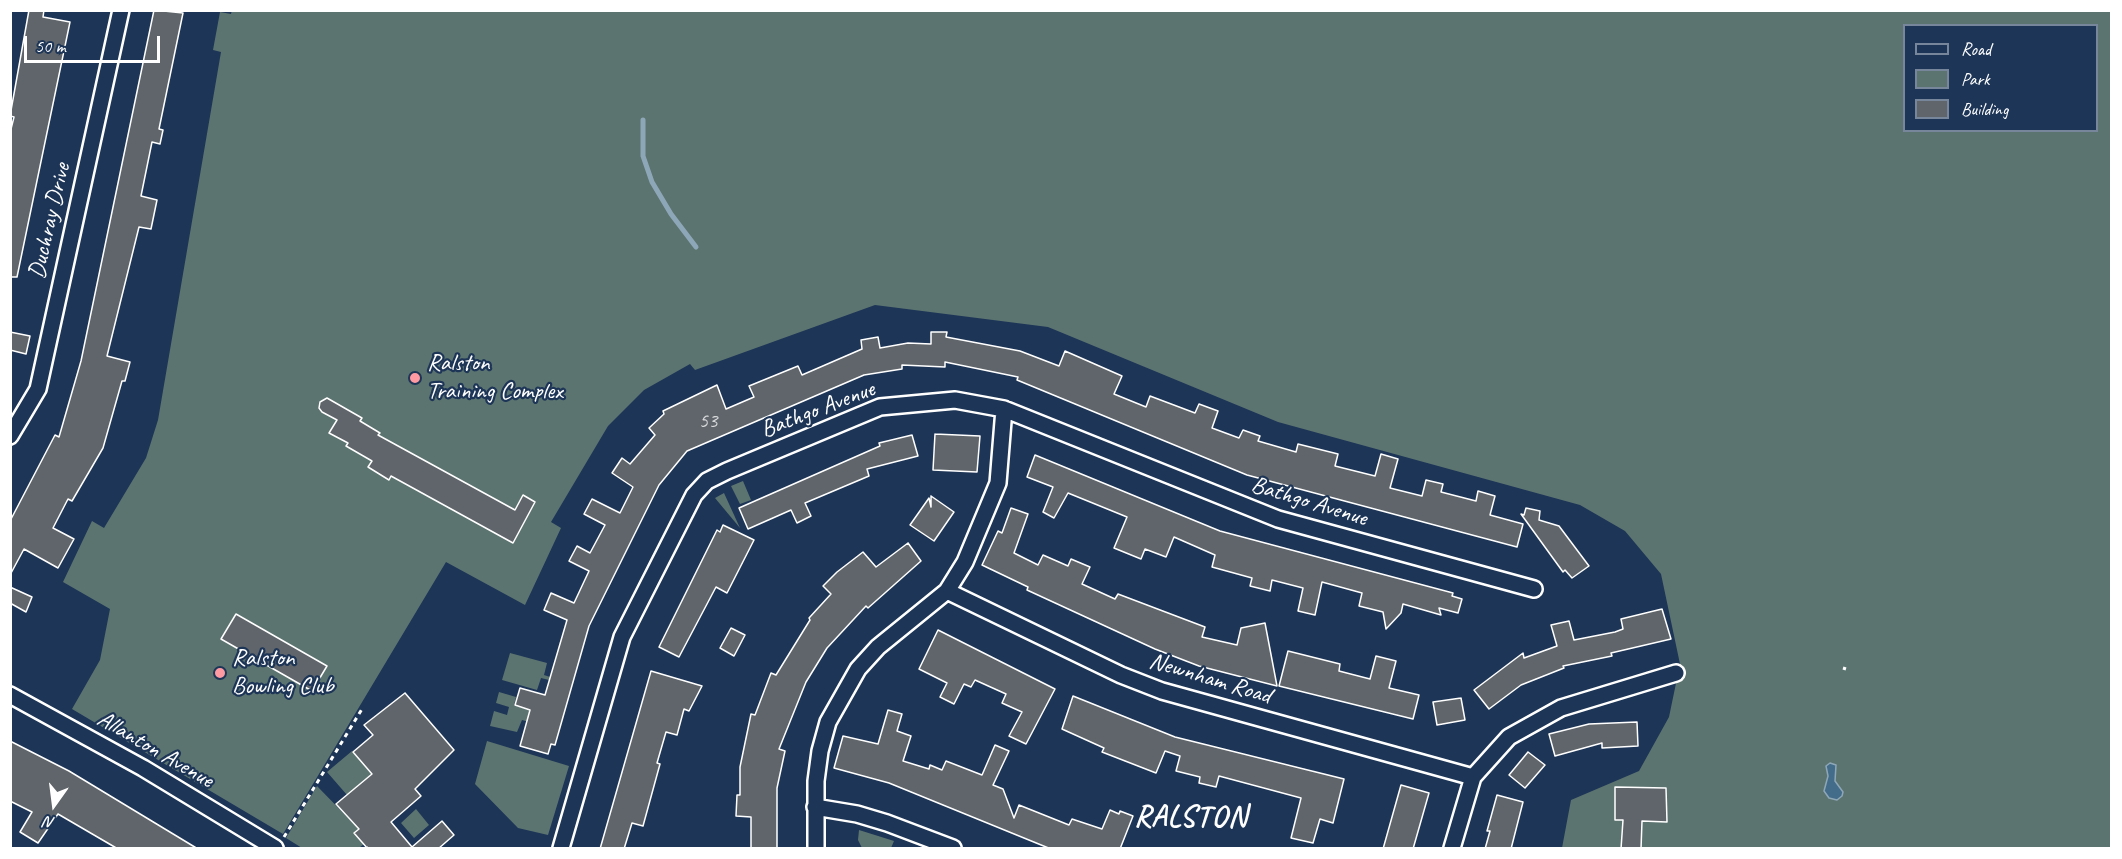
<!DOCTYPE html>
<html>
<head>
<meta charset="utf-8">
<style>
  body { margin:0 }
  #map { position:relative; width:2122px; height:859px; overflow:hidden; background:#1d3557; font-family:Caveat,sans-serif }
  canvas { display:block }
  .frame { position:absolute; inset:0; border:12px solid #fff; pointer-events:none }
  .legend { position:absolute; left:1903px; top:24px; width:195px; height:108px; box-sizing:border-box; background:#1d3557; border:2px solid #77869a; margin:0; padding:8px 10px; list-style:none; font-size:18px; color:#fff }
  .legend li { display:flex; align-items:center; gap:12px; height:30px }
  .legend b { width:30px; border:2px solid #77869a }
  .north { position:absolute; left:24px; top:775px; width:60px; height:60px; -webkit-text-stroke:4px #1d3557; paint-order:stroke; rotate:194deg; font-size:16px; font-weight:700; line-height:24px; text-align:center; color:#fff }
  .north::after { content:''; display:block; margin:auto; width:21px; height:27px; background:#fff; clip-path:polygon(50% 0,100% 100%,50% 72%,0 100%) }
  .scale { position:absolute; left:24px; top:36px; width:136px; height:27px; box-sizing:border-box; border:3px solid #fff; border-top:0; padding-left:8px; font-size:18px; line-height:21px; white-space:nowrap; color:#fff; -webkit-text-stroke:4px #1d3557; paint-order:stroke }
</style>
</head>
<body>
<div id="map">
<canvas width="2122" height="859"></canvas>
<div class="frame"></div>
<ul class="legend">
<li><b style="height:8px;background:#1d3557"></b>Road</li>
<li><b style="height:16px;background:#5c7470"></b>Park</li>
<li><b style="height:16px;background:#5f656a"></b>Building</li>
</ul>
<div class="north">N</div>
<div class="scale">50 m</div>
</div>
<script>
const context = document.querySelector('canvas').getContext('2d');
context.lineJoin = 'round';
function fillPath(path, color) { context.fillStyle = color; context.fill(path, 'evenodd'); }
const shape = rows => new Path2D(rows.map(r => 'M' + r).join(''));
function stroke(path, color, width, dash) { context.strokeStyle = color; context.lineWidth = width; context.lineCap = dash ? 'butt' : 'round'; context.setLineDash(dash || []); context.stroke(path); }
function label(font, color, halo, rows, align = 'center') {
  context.font = font + ' Caveat,sans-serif'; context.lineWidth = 4.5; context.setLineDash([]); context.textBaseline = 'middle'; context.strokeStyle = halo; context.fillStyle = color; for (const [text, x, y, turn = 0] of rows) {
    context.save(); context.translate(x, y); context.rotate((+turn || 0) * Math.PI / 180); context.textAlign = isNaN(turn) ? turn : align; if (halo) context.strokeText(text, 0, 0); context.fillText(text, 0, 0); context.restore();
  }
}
const green = shape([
  [232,10,2111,11,2111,848,1562,848,1571,800,1639,771,1669,717,1680,664,1661,574,1625,531,1580,505,1278,422,1048,327,875,305,695,370,690,364,644,390,608,426,551,522,561,528,525,605,446,562,283,834,72,709,100,660,110,609,63,582,92,521,104,528,146,458,158,420,221,52,213,50,220,12,231,14],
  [1904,26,2096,26,2096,130,1904,130],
  [743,481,751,500,740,504,731,486],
  [724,493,740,528,715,498],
  [510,653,547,663,544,675,550,677,549,680,541,678,537,690,502,680],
  [499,692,516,697,514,705,532,711,529,722,522,720,517,732,490,726,494,711,507,715,509,707,496,703],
  [487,741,569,766,548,835,518,828,475,784],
  [352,751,372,774,347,795,327,772],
  [317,786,354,824,361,827,354,833,364,844,359,848,302,848,286,838],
  [416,809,429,825,414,838,401,823],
  [859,830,894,841,891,848,862,848,858,840]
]);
const water = shape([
  [1830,763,1836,765,1835,781,1843,792,1842,796,1837,800,1829,798,1824,791,1828,776,1826,766,1830,763]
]);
const stream = shape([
  [643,120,643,156,652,182,671,214,696,247]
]);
const building = shape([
  [29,10,44,10,43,17,70,22,17,277,10,277,10,133,14,117,10,116,29,10],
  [154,10,183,13,159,129,163,130,160,144,152,142,141,196,157,200,151,229,139,227,107,356,130,362,125,381,122,381,103,448,72,501,68,499,53,528,74,539,58,568,24,549,10,575,10,521,55,435,59,437,81,361,154,10],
  [10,332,30,336,26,354,10,350,10,332],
  [931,332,947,332,946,337,1020,351,1059,366,1065,351,1122,376,1114,394,1146,407,1150,396,1195,413,1199,404,1218,411,1212,428,1239,438,1243,430,1260,436,1258,441,1296,452,1298,444,1338,454,1335,466,1375,476,1381,454,1398,459,1390,488,1422,496,1426,480,1443,484,1441,492,1476,501,1478,491,1495,496,1490,515,1523,524,1517,547,1247,475,1017,380,1018,377,945,362,945,367,902,365,902,369,864,375,687,451,659,485,589,626,555,745,551,744,548,754,520,746,530,710,515,705,520,688,545,695,567,620,544,610,551,593,574,603,589,571,569,561,577,546,590,553,605,525,584,514,592,499,620,513,633,487,612,473,622,458,630,464,655,435,649,428,664,414,663,411,717,385,726,409,754,397,749,386,798,366,802,375,862,349,861,340,878,337,880,348,908,343,931,344,931,332],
  [327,398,362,418,360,421,380,433,378,435,515,510,523,495,535,502,513,543,391,476,389,480,368,467,372,461,346,446,348,443,329,433,337,420,322,412,319,408,320,402,327,398],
  [935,434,980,436,977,472,933,470,935,434],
  [912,435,918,456,867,469,869,476,805,503,811,516,797,523,791,510,748,529,739,508,880,446,879,443,912,435],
  [1035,455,1220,531,1453,593,1452,596,1462,599,1458,613,1439,608,1441,615,1403,604,1401,613,1386,629,1383,612,1359,606,1362,593,1322,582,1315,615,1298,611,1303,588,1272,580,1270,591,1250,586,1252,578,1212,567,1215,555,1174,537,1166,557,1145,549,1141,559,1114,548,1127,517,1068,493,1054,518,1043,512,1053,487,1027,477,1035,455],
  [931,496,954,512,934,541,910,525,929,498,931,507,931,496],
  [1011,508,1028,514,1014,553,1038,565,1043,555,1068,566,1071,559,1090,567,1082,584,1115,599,1118,594,1205,627,1202,637,1237,645,1241,628,1265,623,1277,686,1199,666,1155,649,1027,590,1028,587,982,565,998,531,1002,533,1011,508],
  [1526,508,1540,511,1539,520,1559,526,1589,566,1572,578,1565,570,1563,572,1521,514,1524,515,1526,508],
  [723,525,754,540,727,593,716,587,679,657,659,647,717,530,720,532,723,525],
  [908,543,921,561,868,608,866,606,827,648,806,682,779,749,785,751,777,788,777,849,751,849,751,817,736,816,737,795,740,795,740,767,751,714,755,715,771,673,776,675,810,620,809,618,831,594,823,586,837,572,863,552,876,567,908,543],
  [10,587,32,597,26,612,10,603,10,587],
  [1662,609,1671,639,1611,653,1612,656,1563,666,1564,668,1521,685,1489,709,1474,690,1523,653,1524,658,1557,646,1551,625,1569,621,1574,640,1615,632,1623,629,1621,619,1662,609],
  [236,614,327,666,312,691,221,639,236,614],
  [731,628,745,635,734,656,720,648,731,628],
  [938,630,1055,689,1026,744,1009,736,1022,712,1002,703,1006,694,975,680,971,687,964,684,954,704,940,697,947,683,919,669,938,630],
  [1288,651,1340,664,1339,671,1370,679,1376,656,1396,661,1389,688,1419,695,1413,719,1279,686,1288,651],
  [651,671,702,686,689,711,684,709,677,735,666,732,657,763,660,764,643,826,632,823,624,849,600,849,651,671],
  [405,693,454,750,415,789,421,796,391,822,412,847,442,821,454,835,438,849,368,849,354,833,359,829,336,804,372,774,353,752,373,735,364,725,405,693],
  [1073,696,1175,737,1344,779,1333,823,1320,819,1313,843,1291,838,1301,798,1219,776,1216,787,1199,783,1200,777,1176,771,1180,756,1165,751,1156,773,1102,752,1104,748,1062,729,1073,696],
  [1461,698,1465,720,1437,725,1433,702,1461,698],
  [888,710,902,714,897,731,911,736,903,761,929,769,930,765,942,770,946,761,982,775,995,745,1009,751,993,785,1003,789,1014,818,1019,805,1069,825,1072,819,1102,829,1110,810,1119,814,1120,811,1133,816,1120,849,1051,849,889,783,834,768,843,736,878,744,888,710],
  [1637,722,1638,746,1602,748,1602,743,1555,756,1549,734,1589,724,1637,722],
  [10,741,69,771,198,849,118,849,58,814,38,843,20,832,32,812,10,801,10,741],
  [1528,752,1545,765,1525,788,1509,775,1528,752],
  [1401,785,1429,793,1413,849,1383,849,1401,785],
  [1615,787,1666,788,1667,822,1642,821,1641,849,1621,849,1623,820,1615,820,1615,787],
  [1497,795,1523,802,1511,849,1485,849,1490,831,1487,831,1497,795]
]);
const path = shape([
  [1843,668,1846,669],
  [284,837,362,709],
  [367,848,368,848]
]);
const street = shape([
  [10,436,38,389,121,10],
  [947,591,1121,675,1162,691,1473,777],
  [10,695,143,768,275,848],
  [815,807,857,814,887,823,953,848],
  [561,848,622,637,694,495,707,481,727,471,880,407,955,400,1004,409,1278,519,1534,589],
  [816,848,816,781,820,751,828,722,858,669,878,647,947,591,965,562,998,483,1004,409],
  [1452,848,1473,777,1509,737,1561,708,1676,673]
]);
const markers = [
  [415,378,6,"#ff9aa2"],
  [220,673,6,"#ff9aa2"]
];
const numberNames = [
  ["53",708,421]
];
const streetNames = [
  ["Duchray Drive",50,221,-77],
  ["Bathgo Avenue",818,410,-21],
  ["Bathgo Avenue",1309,502,17],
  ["Newnham Road",1210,679,17],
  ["Allanton Avenue",155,750,30]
];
const poiNames = [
  ["Ralston",427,364],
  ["Training Complex",427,392],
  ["Ralston",232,659],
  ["Bowling Club",232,687]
];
const districtNames = [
  ["RALSTON",1191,818]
];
fillPath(green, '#5c7470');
fillPath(water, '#426c89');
stroke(water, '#8ea7b8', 1.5);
stroke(stream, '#8ea7b8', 5);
fillPath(building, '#5f656a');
stroke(building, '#fff', 1.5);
stroke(street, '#fff', 20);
stroke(path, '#fff', 3, [4.5, 4.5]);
stroke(street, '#1d3557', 15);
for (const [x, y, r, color] of markers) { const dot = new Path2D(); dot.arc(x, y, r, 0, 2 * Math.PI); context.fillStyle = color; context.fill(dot); stroke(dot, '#1d3557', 2); }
label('21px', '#d7d8da', null, numberNames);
label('24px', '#fff', '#1d3557', streetNames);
label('24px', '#fff', '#1d3557', poiNames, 'left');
context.letterSpacing = '1.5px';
label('bold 30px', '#fff', '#1d3557', districtNames);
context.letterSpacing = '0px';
</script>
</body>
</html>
